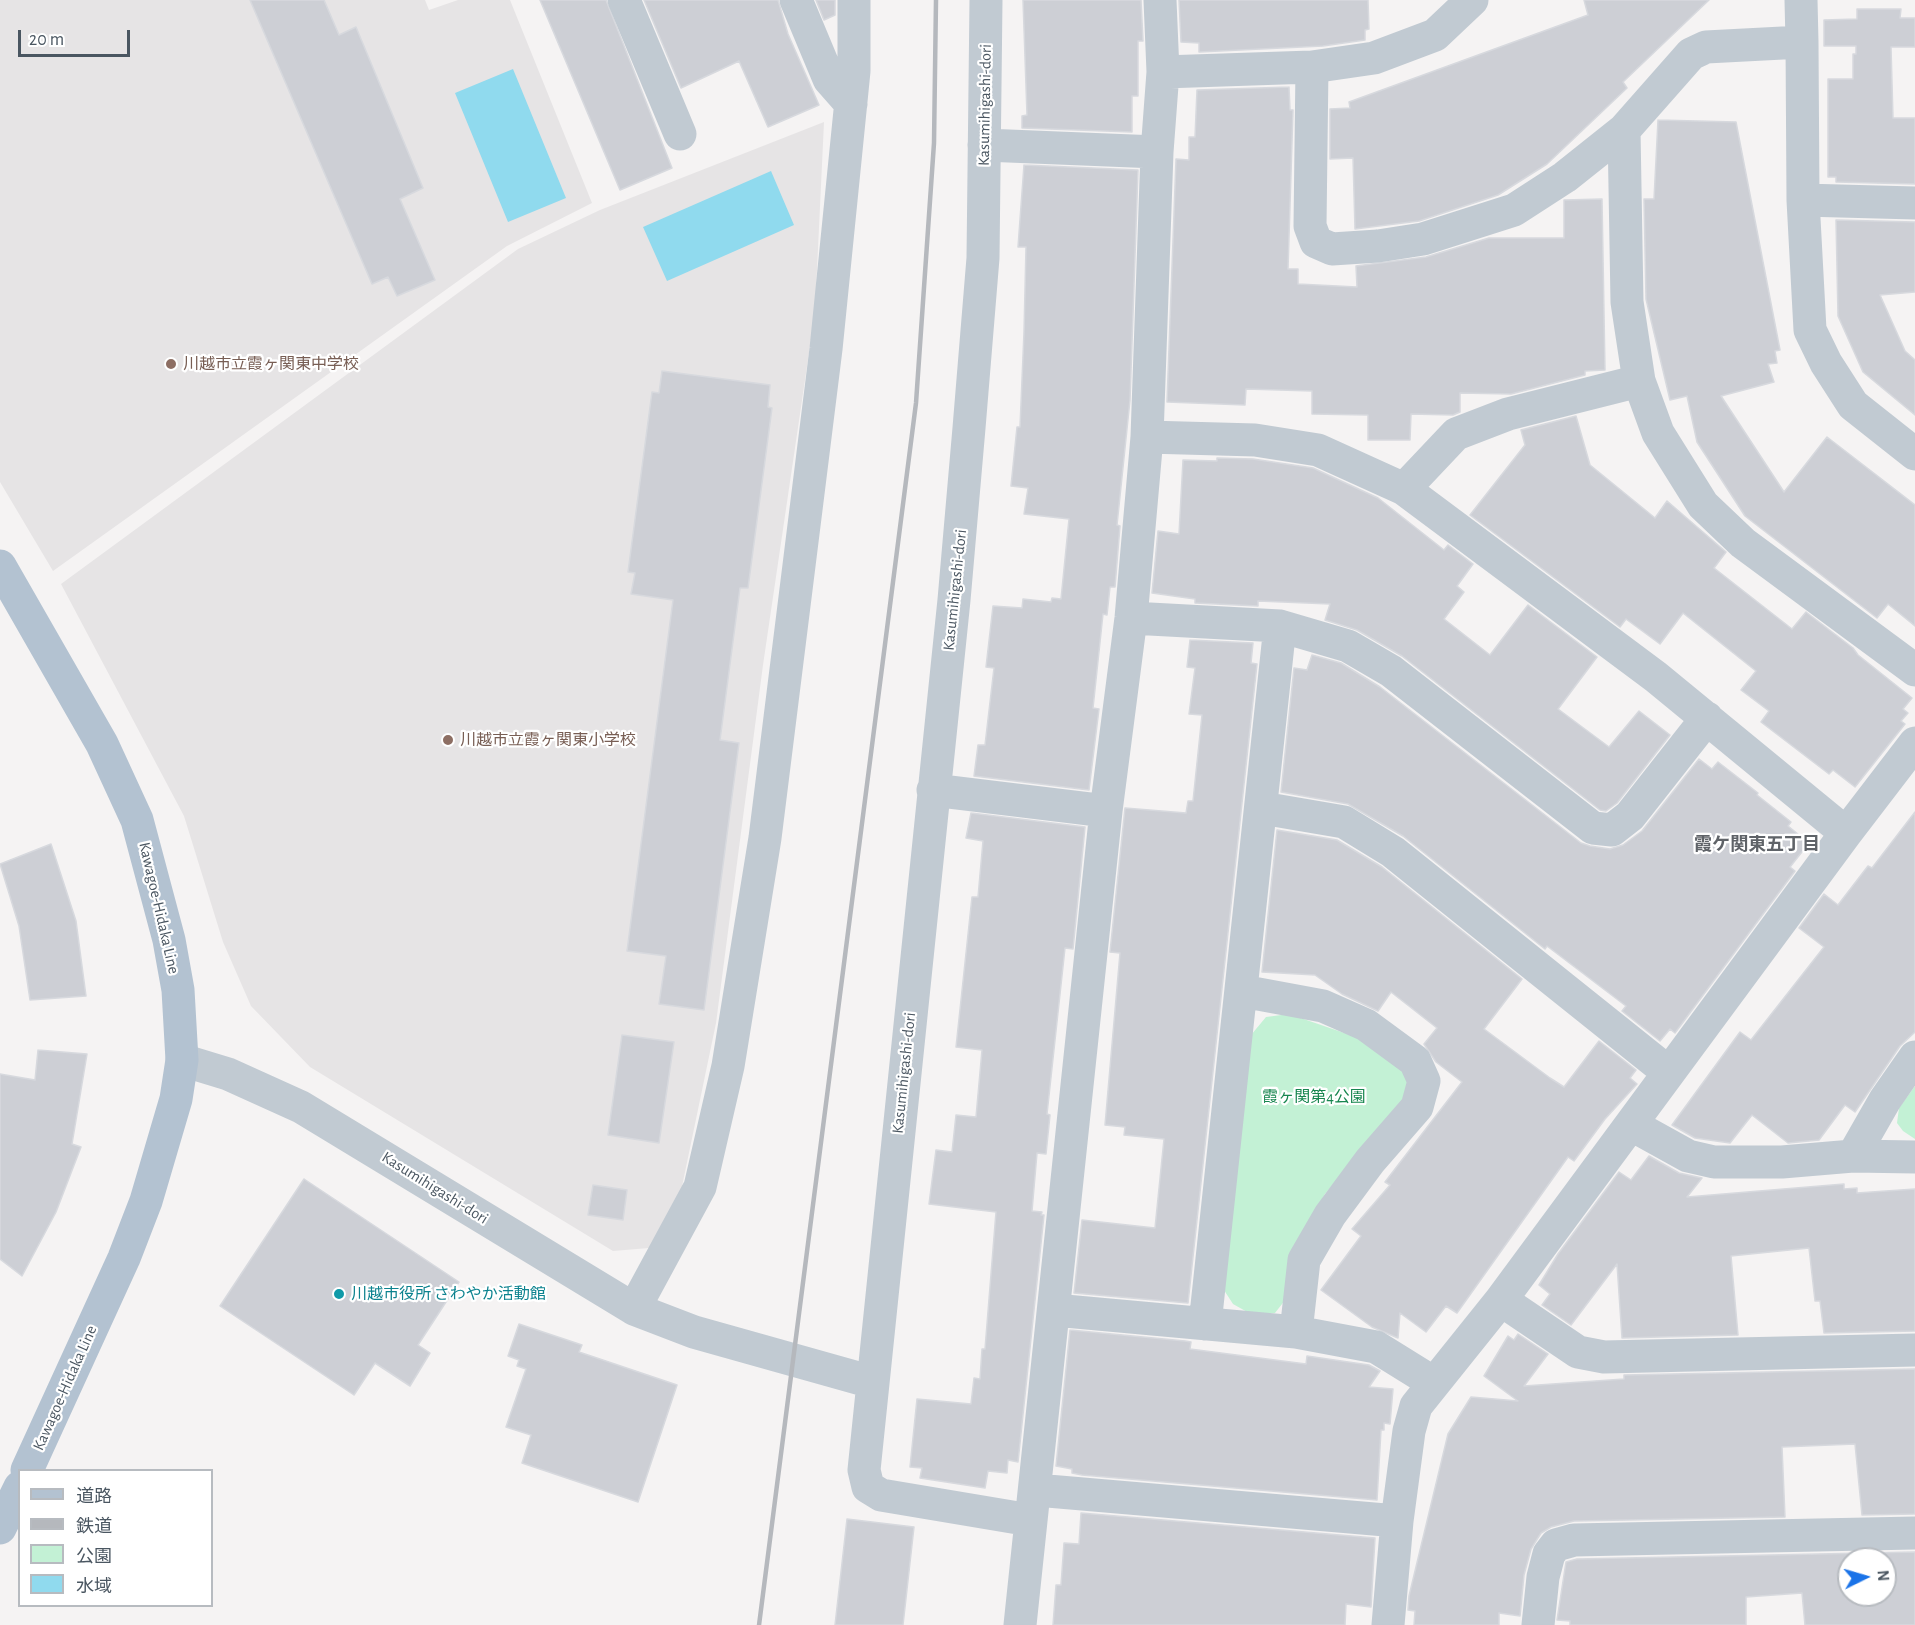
<!DOCTYPE html>
<html>
<head>
<meta charset="utf-8">
<style>
  body { margin:0 }
  #map { position:relative; width:1915px; height:1625px; overflow:hidden; background:#f5f3f3; font-family:"Alegreya Sans","Noto Sans JP",sans-serif }
  canvas { display:block }
  .legend { position:absolute; left:18px; top:1469px; width:195px; height:138px; box-sizing:border-box; background:#fff; border:2px solid #b7bbc0; margin:0; padding:8px 10px; list-style:none; font-size:18px; color:#4a5661 }
  .legend li { display:flex; align-items:center; gap:12px; height:30px }
  .legend b { width:30px; border:2px solid #b7bbc0 }
  .north { position:absolute; left:1837px; top:1547px; width:60px; height:60px; box-sizing:border-box; background:#fff; border:2px solid #b7bbc0; border-radius:50%; rotate:85deg; font-size:16px; font-weight:700; line-height:24px; text-align:center; color:#4a5661 }
  .north::after { content:''; display:block; margin:auto; width:21px; height:27px; background:#1a73e8; clip-path:polygon(50% 0,100% 100%,50% 72%,0 100%) }
  .scale { position:absolute; left:18px; top:30px; width:112px; height:27px; box-sizing:border-box; border:3px solid #4a5661; border-top:0; padding-left:8px; font-size:18px; line-height:21px; white-space:nowrap; color:#4a5661; -webkit-text-stroke:4px #fff; paint-order:stroke }
</style>
</head>
<body>
<div id="map">
<canvas width="1915" height="1625"></canvas>
<ul class="legend">
<li><b style="height:8px;background:#b3c2d1"></b>道路</li>
<li><b style="height:8px;background:#b5b8bd"></b>鉄道</li>
<li><b style="height:16px;background:#c3f1d5"></b>公園</li>
<li><b style="height:16px;background:#90daee"></b>水域</li>
</ul>
<div class="north">N</div>
<div class="scale">20 m</div>
</div>
<script>
const context = document.querySelector('canvas').getContext('2d');
context.lineJoin = 'round';
function fillPath(path, color) { context.fillStyle = color; context.fill(path, 'evenodd'); }
const shape = rows => new Path2D(rows.map(r => 'M' + r).join(''));
function stroke(path, color, width, dash) { context.strokeStyle = color; context.lineWidth = width; context.lineCap = dash ? 'butt' : 'round'; context.setLineDash(dash || []); context.stroke(path); }
function label(font, color, halo, rows, align = 'center') {
  context.font = font + ' "Alegreya Sans","Noto Sans JP",sans-serif'; context.lineWidth = 4.5; context.setLineDash([]); context.textBaseline = 'middle'; context.strokeStyle = halo; context.fillStyle = color; for (const [text, x, y, turn = 0] of rows) {
    context.save(); context.translate(x, y); context.rotate((+turn || 0) * Math.PI / 180); context.textAlign = isNaN(turn) ? turn : align; if (halo) context.strokeText(text, 0, 0); context.fillText(text, 0, 0); context.restore();
  }
}
const education = shape([
  [0,0,425,0,429,10,458,0,510,0,592,203,507,246,53,571,0,482],
  [824,122,815,312,763,665,716,1023,680,1196,649,1248,613,1251,310,1067,251,1006,223,942,184,816,61,584,518,249,600,210]
]);
const green = shape([
  [1289,1014,1359,1038,1402,1071,1410,1082,1404,1098,1325,1194,1293,1249,1289,1295,1275,1313,1249,1313,1233,1304,1222,1287,1251,1035,1266,1017],
  [1915,1086,1915,1139,1903,1131,1897,1123,1899,1108]
]);
const water = shape([
  [513,69,566,198,508,222,455,93],
  [771,171,794,225,667,281,643,227]
]);
const building = shape([
  [250,0,324,0,339,35,356,27,423,188,400,199,435,280,397,296,388,277,372,284,250,0],
  [540,0,606,0,672,168,620,190,540,0],
  [644,0,778,0,788,34,819,105,768,127,739,61,681,88,644,0],
  [816,0,835,0,835,15,824,20,816,0],
  [1023,0,1141,0,1143,41,1138,41,1138,96,1132,96,1132,132,1022,128,1022,116,1027,115,1023,0],
  [1179,0,1368,0,1369,29,1365,30,1365,40,1323,46,1199,52,1199,43,1181,42,1179,0],
  [1584,0,1709,0,1623,82,1627,88,1547,164,1498,195,1419,221,1355,229,1353,158,1330,159,1330,109,1350,108,1349,102,1588,15,1584,0],
  [1857,9,1901,9,1900,18,1915,18,1915,47,1891,47,1893,118,1915,118,1915,184,1836,182,1836,177,1828,177,1828,79,1853,79,1853,54,1856,54,1856,46,1824,46,1824,20,1857,19,1857,9],
  [1289,87,1290,110,1293,110,1288,269,1298,269,1298,284,1357,287,1356,266,1426,257,1489,238,1564,238,1564,200,1602,199,1605,370,1585,371,1585,375,1511,394,1460,393,1460,412,1453,415,1411,414,1410,440,1368,440,1368,415,1312,414,1312,391,1246,389,1245,405,1167,402,1176,159,1189,160,1189,137,1195,137,1197,90,1289,87],
  [1658,120,1736,122,1780,350,1775,351,1777,363,1768,364,1774,382,1721,396,1784,492,1827,437,1915,505,1915,626,1888,604,1877,618,1745,516,1697,442,1687,396,1670,400,1646,299,1644,199,1654,199,1658,120],
  [1024,165,1138,170,1130,400,1117,525,1120,526,1115,587,1110,587,1107,615,1103,614,1093,708,1099,709,1089,790,974,776,978,745,985,745,994,668,986,667,993,606,1022,608,1023,599,1051,602,1052,598,1061,599,1069,519,1024,514,1028,488,1011,486,1017,427,1020,427,1024,332,1026,247,1018,247,1024,165],
  [1836,220,1915,222,1915,292,1880,295,1905,351,1915,360,1915,415,1863,372,1838,316,1836,220],
  [662,371,770,385,768,407,772,408,748,588,740,588,720,740,739,743,704,1010,659,1004,666,956,627,951,673,600,631,594,635,573,628,572,652,392,659,393,662,371],
  [1576,416,1590,465,1655,518,1667,501,1726,552,1714,568,1792,629,1806,612,1853,648,1858,655,1912,698,1903,709,1908,713,1901,721,1905,724,1855,787,1833,770,1829,774,1761,722,1769,711,1741,690,1756,671,1683,613,1660,644,1626,619,1620,627,1470,515,1525,445,1521,430,1576,416],
  [1217,458,1253,459,1313,468,1378,498,1444,550,1448,545,1473,564,1457,586,1464,592,1444,619,1490,655,1528,605,1597,657,1558,709,1609,747,1639,711,1670,735,1617,803,1606,811,1600,810,1402,656,1357,630,1325,620,1330,604,1258,601,1258,606,1195,603,1195,599,1152,593,1158,531,1179,534,1183,460,1217,461,1217,458],
  [1190,640,1253,643,1251,663,1257,664,1188,1303,1074,1293,1082,1220,1155,1228,1164,1139,1124,1135,1125,1127,1105,1125,1120,953,1110,952,1125,808,1186,813,1188,801,1193,801,1202,715,1189,714,1195,668,1187,667,1190,640],
  [1312,655,1341,663,1380,687,1581,843,1590,846,1610,849,1623,845,1642,831,1699,759,1712,769,1718,762,1758,793,1757,795,1791,822,1788,826,1809,843,1790,867,1795,871,1675,1033,1670,1029,1660,1041,1622,1011,1626,1006,1547,946,1545,949,1403,836,1348,804,1281,792,1294,668,1307,670,1312,655],
  [1915,812,1915,1032,1900,1046,1855,1112,1845,1105,1819,1140,1788,1143,1752,1115,1730,1143,1695,1138,1672,1125,1740,1032,1751,1040,1824,947,1799,928,1824,894,1838,905,1868,866,1872,868,1915,812],
  [971,813,1085,827,1073,949,1065,948,1047,1114,1050,1115,1046,1154,1037,1153,1032,1211,1042,1212,1041,1215,1044,1215,1018,1462,1008,1460,1007,1473,988,1471,985,1488,920,1478,922,1468,910,1467,917,1399,971,1404,974,1378,980,1379,982,1349,985,1349,996,1212,929,1204,936,1150,952,1152,956,1115,976,1117,982,1050,956,1047,972,897,978,897,983,841,966,838,971,813],
  [1277,830,1337,840,1382,867,1522,979,1484,1029,1550,1078,1564,1087,1599,1041,1636,1070,1630,1078,1637,1084,1605,1119,1574,1161,1568,1157,1457,1313,1446,1306,1426,1332,1400,1313,1398,1338,1372,1327,1321,1290,1361,1236,1352,1229,1390,1185,1385,1182,1462,1082,1436,1062,1424,1044,1437,1028,1391,992,1378,1011,1342,994,1315,975,1262,972,1277,830],
  [51,844,76,921,86,996,30,1000,19,926,0,864,51,844],
  [622,1035,674,1042,659,1143,608,1135,622,1035],
  [38,1050,87,1054,72,1144,81,1147,56,1212,22,1276,0,1259,0,1074,35,1080,38,1050],
  [1649,1156,1679,1173,1702,1178,1687,1197,1844,1184,1844,1189,1857,1188,1857,1193,1915,1189,1915,1331,1824,1333,1820,1301,1815,1301,1809,1248,1731,1256,1738,1335,1622,1338,1617,1264,1571,1325,1542,1305,1550,1294,1539,1285,1558,1254,1619,1172,1631,1180,1649,1156],
  [304,1179,459,1282,418,1345,430,1353,410,1386,375,1363,354,1395,220,1306,304,1179],
  [593,1185,627,1190,623,1220,588,1215,593,1185],
  [519,1324,582,1345,579,1352,677,1385,638,1502,522,1463,531,1435,506,1427,526,1369,517,1366,519,1360,508,1356,519,1324],
  [1070,1330,1185,1341,1191,1342,1190,1349,1306,1364,1307,1356,1369,1365,1380,1371,1369,1387,1393,1389,1390,1424,1384,1423,1384,1430,1381,1430,1377,1500,1082,1475,1072,1473,1072,1469,1056,1466,1070,1330],
  [1518,1334,1548,1354,1524,1386,1624,1379,1624,1375,1915,1369,1915,1514,1862,1515,1855,1444,1782,1447,1785,1517,1574,1521,1551,1527,1541,1533,1531,1549,1524,1575,1520,1616,1499,1613,1499,1625,1414,1625,1415,1611,1408,1610,1409,1596,1448,1434,1471,1397,1518,1401,1484,1376,1508,1336,1514,1340,1518,1334],
  [1081,1513,1375,1538,1371,1607,1346,1604,1345,1625,1053,1625,1056,1585,1061,1585,1064,1543,1079,1544,1081,1513],
  [847,1519,914,1527,903,1625,835,1625,847,1519],
  [1915,1552,1915,1625,1805,1625,1802,1593,1746,1597,1746,1625,1570,1625,1570,1621,1557,1620,1566,1562,1577,1559,1915,1552],
  [1849,1559,1885,1559,1885,1595,1849,1595,1849,1559]
]);
const minor = shape([
  [624,0,680,134],
  [796,0,829,79,851,104],
  [986,0,983,258,969,428,954,600,864,1470,868,1487,881,1495,1030,1520],
  [1802,42,1803,200,1810,330,1826,363,1853,405,1915,454],
  [1312,67,1374,58,1435,35,1472,0],
  [1163,72,1312,67,1310,226,1316,242,1332,249,1378,246,1423,239,1514,210,1565,177,1624,130,1691,54,1706,47,1802,42,1801,0],
  [1624,130,1627,302,1639,381,1658,433,1703,505,1743,543,1915,670],
  [984,145,1157,152],
  [1803,200,1915,203],
  [1404,489,1456,434,1508,414,1639,381],
  [1131,618,1280,626,1348,646,1391,671,1593,828,1612,830,1630,816,1707,718],
  [933,790,1106,811],
  [1262,808,1344,822,1393,852,1668,1072],
  [1846,833,1915,743],
  [1242,991,1323,1006,1366,1025,1415,1061,1424,1081,1417,1107,1370,1161,1330,1215,1304,1260,1296,1332],
  [182,1060,228,1074,301,1107,634,1309,694,1332,872,1382],
  [1632,1125,1688,1156,1714,1162,1782,1162,1853,1156,1915,1157],
  [1853,1156,1885,1100,1915,1057],
  [1501,1300,1578,1352,1604,1357,1915,1350],
  [634,1309,700,1187,728,1066,765,838,826,349,854,71,854,0],
  [1054,1310,1296,1332,1376,1347,1434,1383],
  [1205,1324,1280,626],
  [1036,1490,1397,1521,1409,1431,1416,1406,1501,1300,1846,833,1656,677,1404,489,1318,450,1255,440,1147,437],
  [1020,1625,1106,811,1131,618,1147,437,1157,152,1163,72,1160,0],
  [1388,1625,1397,1521],
  [1538,1625,1543,1577,1549,1554,1556,1545,1574,1540,1915,1533]
]);
const major = shape([
  [0,566,102,744,137,820,169,940,178,990,182,1060,176,1099,146,1201,124,1258,27,1470],
  [0,1528,20,1487]
]);
const rail = shape([
  [759,1625,916,403,934,143,936,0]
]);
const markers = [
  [171,364,6,"#8d6e63"],
  [448,740,6,"#8d6e63"],
  [339,1294,6,"#0f9aa8"]
];
const streetNames = [
  ["Kasumihigashi-dori",985,105,-89],
  ["Kasumihigashi-dori",955,590,-84],
  ["Kawagoe-Hidaka Line",159,908,77],
  ["Kasumihigashi-dori",904,1073,-84],
  ["Kasumihigashi-dori",435,1188,32],
  ["Kawagoe-Hidaka Line",65,1388,-66]
];
const educationNames = [
  ["川越市立霞ヶ関東中学校",183,364],
  ["川越市立霞ヶ関東小学校",460,740]
];
const parkNames = [
  ["霞ヶ関第4公園",1314,1097]
];
const cultureNames = [
  ["川越市役所 さわやか活動館",351,1294]
];
const neighbourhoodNames = [
  ["霞ケ関東五丁目",1757,845]
];
fillPath(education, '#e6e4e5');
fillPath(green, '#c3f1d5');
fillPath(water, '#90daee');
fillPath(building, '#cdcfd5');
stroke(building, '#d7d9de', 1.5);
stroke(minor, '#c1cad2', 33);
stroke(major, '#b3c2d1', 33);
stroke(rail, '#b5b8bd', 4.5);
for (const [x, y, r, color] of markers) { const dot = new Path2D(); dot.arc(x, y, r, 0, 2 * Math.PI); context.fillStyle = color; context.fill(dot); stroke(dot, '#fff', 2); }
label('16px', '#4a5661', '#fff', streetNames);
label('16px', '#785e54', '#fff', educationNames, 'left');
label('16px', '#17864f', '#fff', parkNames);
label('16px', '#0d838f', '#fff', cultureNames, 'left');
label('bold 18px', '#5f6368', '#fff', neighbourhoodNames);
</script>
</body>
</html>
